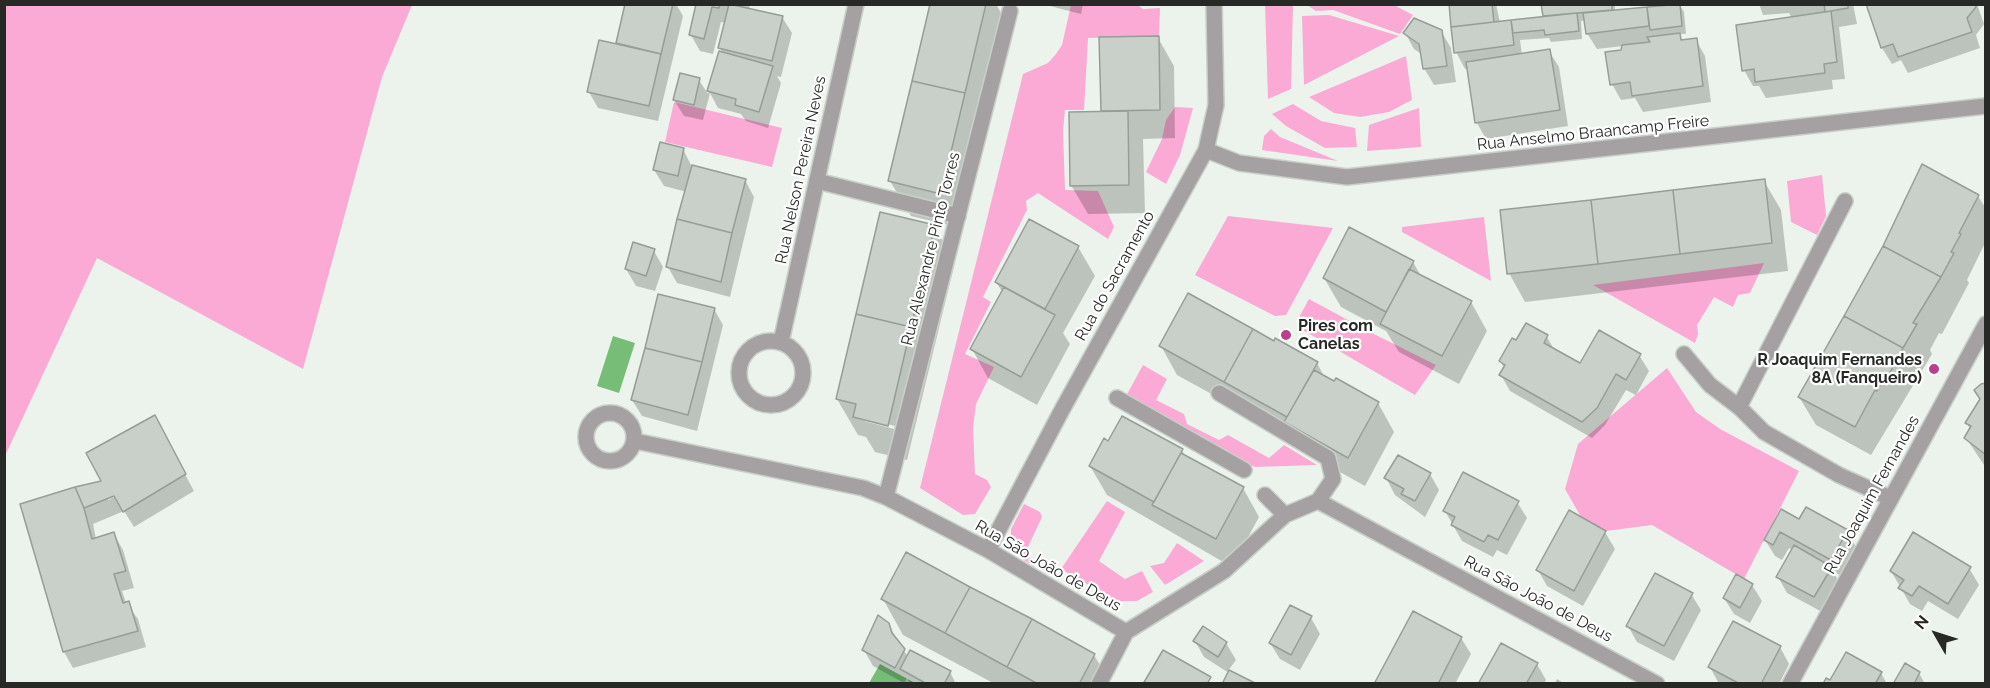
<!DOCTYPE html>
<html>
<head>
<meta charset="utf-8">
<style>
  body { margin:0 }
  #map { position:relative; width:1990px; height:688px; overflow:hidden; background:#ecf3ec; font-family:Raleway,sans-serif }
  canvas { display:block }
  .frame { position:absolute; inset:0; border:6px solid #262926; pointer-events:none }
  .north { position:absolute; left:1906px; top:604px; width:60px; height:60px; -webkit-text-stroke:4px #fff; paint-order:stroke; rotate:309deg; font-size:16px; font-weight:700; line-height:24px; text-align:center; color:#262926 }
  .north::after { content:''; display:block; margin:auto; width:21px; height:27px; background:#262926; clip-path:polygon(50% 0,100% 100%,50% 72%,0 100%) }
</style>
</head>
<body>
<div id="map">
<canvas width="1990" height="688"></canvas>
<div class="frame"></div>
<div class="north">N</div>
</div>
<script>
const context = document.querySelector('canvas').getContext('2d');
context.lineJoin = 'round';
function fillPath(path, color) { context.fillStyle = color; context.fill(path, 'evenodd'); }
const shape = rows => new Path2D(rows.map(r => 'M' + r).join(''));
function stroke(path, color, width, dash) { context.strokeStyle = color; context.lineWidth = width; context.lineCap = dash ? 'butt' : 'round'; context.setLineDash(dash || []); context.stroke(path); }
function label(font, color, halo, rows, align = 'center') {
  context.font = font + ' Raleway,sans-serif'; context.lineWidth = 4.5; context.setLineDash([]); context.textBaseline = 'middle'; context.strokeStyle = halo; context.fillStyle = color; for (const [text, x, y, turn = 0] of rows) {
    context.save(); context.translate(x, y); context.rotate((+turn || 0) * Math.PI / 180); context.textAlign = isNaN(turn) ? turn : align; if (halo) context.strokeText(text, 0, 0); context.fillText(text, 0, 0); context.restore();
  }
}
const green = shape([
  [5,4,412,5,382,77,303,369,97,258,5,456],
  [1136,4,1143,9,1160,8,1159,36,1088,38,1084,110,1065,110,1063,131,1065,190,1098,191,1114,227,1108,239,1038,193,1026,201,1027,210,983,297,991,302,965,354,994,367,976,404,973,428,975,474,987,480,991,487,975,514,963,515,920,488,1023,74,1048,63,1056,54,1062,45,1071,5],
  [1265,5,1293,5,1291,89,1268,99],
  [1307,5,1394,5,1413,15,1400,34,1333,10,1316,11],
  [1329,15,1399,36,1304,85,1302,16],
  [1406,56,1412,100,1389,112,1360,117,1334,113,1309,97],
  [674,102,782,128,772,167,665,142],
  [1293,104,1321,121,1355,128,1357,147,1325,148,1286,126,1272,114],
  [1175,107,1193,108,1180,155,1166,184,1146,172,1162,139,1166,120],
  [1419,108,1421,147,1367,151,1369,125],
  [1271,129,1280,137,1338,161,1262,150,1264,136],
  [1822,175,1826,216,1817,235,1791,222,1787,181],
  [1228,216,1333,228,1286,315,1275,316,1195,275],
  [1484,217,1491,281,1402,232,1402,227],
  [1764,263,1750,293,1738,295,1733,307,1714,297,1697,325,1698,334,1695,343,1593,285],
  [1309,299,1370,332,1436,365,1415,395,1301,329,1297,321],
  [1143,365,1167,379,1156,400,1184,414,1187,424,1219,440,1228,435,1269,458,1284,445,1317,465,1255,467,1125,398],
  [1667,368,1696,412,1720,429,1799,471,1744,579,1652,525,1606,531,1581,517,1565,489,1578,444],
  [1107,501,1125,512,1099,561,1125,579,1142,571,1153,592,1137,601,1116,601,1061,569],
  [1024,504,1040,512,1042,517,1026,551,1035,567,1019,557,1011,544,1011,529],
  [1177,543,1204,561,1165,585,1150,566,1164,563]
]);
const water = shape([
  [613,336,635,343,619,393,597,386],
  [880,664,915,683,869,683]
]);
const shadow = shape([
  [627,4,676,4,683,16,658,121,598,108,589,92,617,45],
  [698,4,750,4,749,9,782,17,792,33,781,77,777,76,781,83,768,128,746,121,741,114,718,108,710,93,703,120,684,116,674,100,699,80,708,94,720,53,723,54,720,48,726,23,721,22,713,54,700,51,691,35],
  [932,4,996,4,1009,27,961,228,911,216,890,181],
  [1042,4,1083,4,1081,14],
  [1450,4,1496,4,1500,23,1511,22,1513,25,1544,18,1543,4,1615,4,1615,11,1646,8,1650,14,1649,4,1679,4,1684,12,1686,34,1679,34,1683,41,1696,40,1705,56,1711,102,1643,112,1635,98,1621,100,1612,84,1623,46,1597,49,1587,33,1586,20,1581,21,1582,39,1551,42,1549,38,1520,40,1522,55,1549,51,1559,67,1568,126,1486,139,1477,123,1469,68,1465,69,1456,52],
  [1759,4,1853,4,1857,24,1839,27,1845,79,1832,80,1833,89,1766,98,1759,86,1753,86,1744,70,1792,18,1789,13,1763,15],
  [1868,4,1977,4,1984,24,1976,35,1980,48,1908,73,1901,60,1892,64,1882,48],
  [1441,31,1451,48,1456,82,1434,85,1424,68,1423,55,1414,49,1405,33],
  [1158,38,1174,66,1175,138,1143,139,1145,213,1088,214,1071,185,1102,113,1101,39],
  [683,149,692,167,745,180,754,197,730,297,677,283,668,267,687,192,664,186,654,170],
  [1923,166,1978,196,1986,209,1986,241,1967,280,1969,283,1942,334,1939,333,1930,350,1932,354,1871,455,1816,425,1799,397,1905,206,1903,202],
  [1764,181,1781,210,1788,271,1525,302,1509,273],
  [934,226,955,262,907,460,875,452,866,437,858,435,837,399],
  [864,418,895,426,894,429,864,421],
  [1078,247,1095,276,1063,333,1070,344,1037,405,988,378,972,349,1003,293,996,282],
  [654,251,663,267,655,291,636,286,626,269],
  [1413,262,1421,276,1471,302,1487,331,1459,384,1399,352,1386,331,1341,307,1324,278],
  [714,309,723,325,697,431,642,416,632,400],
  [1547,337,1555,351,1581,365,1639,355,1649,371,1636,395,1626,390,1605,425,1592,438,1510,391,1501,375,1504,368,1500,361,1516,343],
  [1274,343,1317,363,1325,378,1378,403,1394,432,1365,486,1302,451,1297,441,1177,375,1161,346],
  [1986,387,1986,468,1966,438,1970,429,1967,423],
  [163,433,194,491,134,527,124,511,93,524,96,539,114,534,123,550,134,588,122,591,126,603,138,619,146,647,73,668,64,652,22,505,103,482],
  [121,494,108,500,108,496],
  [1109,443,1182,450,1186,458,1243,488,1259,517,1232,567,1107,495,1090,466],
  [1430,474,1439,490,1425,517,1395,495,1386,478],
  [1517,502,1527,518,1507,555,1497,550,1493,557,1462,541,1445,511],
  [1800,521,1847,531,1856,547,1841,576,1833,571,1840,584,1824,613,1787,593,1778,577,1793,550,1789,548,1782,560,1775,556,1765,540],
  [1605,532,1615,549,1583,606,1547,586,1538,570],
  [1969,568,1979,585,1958,619,1928,601,1922,611,1910,604,1891,571],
  [1752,585,1762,601,1750,623,1734,614,1724,598],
  [1691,594,1701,610,1674,661,1637,642,1628,626],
  [883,599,1094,655,1111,684,995,684,903,635],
  [1311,618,1320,634,1300,670,1280,659,1270,643],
  [888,624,908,657,950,672,956,684,910,684,907,678,904,683,873,666,864,650],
  [1203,628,1226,643,1236,660,1228,671,1253,684,1229,673,1204,657,1195,641],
  [1461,638,1471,654,1455,684,1376,684],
  [1780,647,1789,664,1779,684,1719,684,1710,667],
  [1537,664,1546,680,1544,684,1480,684],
  [1881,673,1887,684,1825,684,1831,682],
  [1919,673,1925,684,1895,684],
  [1557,679,1565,684,1555,684]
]);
const building = shape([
  [625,4,673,4,661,54,616,43,625,4],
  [696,4,720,4,719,8,712,7,704,39,689,35,696,4],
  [729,4,783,16,772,61,718,48,729,4],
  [930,4,986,4,965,93,912,81,930,4],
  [1449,4,1492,4,1494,22,1451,27,1449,4],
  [1541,4,1612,4,1612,10,1543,16,1541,4],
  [1680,4,1682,26,1650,30,1647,7,1680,4],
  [1824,4,1848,4,1848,8,1825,12,1824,4],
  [1866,4,1975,4,1976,7,1967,18,1972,32,1898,57,1893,44,1881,48,1866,4],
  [1647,7,1649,26,1586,34,1583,13,1647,7],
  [1831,11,1837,62,1824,64,1825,73,1755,82,1754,69,1742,71,1736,25,1831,11],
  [1577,13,1579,31,1545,35,1544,30,1513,33,1511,20,1577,13],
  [1414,18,1442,30,1447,66,1423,69,1419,44,1403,33,1414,18],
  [1511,20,1514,45,1454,53,1451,27,1511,20],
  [1680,33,1681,40,1697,38,1703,86,1632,96,1630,82,1610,85,1605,52,1621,50,1622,45,1650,42,1647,37,1680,33],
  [1159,36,1160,110,1101,111,1099,37,1159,36],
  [599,40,661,54,649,106,587,92,599,40],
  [1550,49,1560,110,1475,123,1466,62,1550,49],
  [719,51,773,66,759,112,735,105,736,99,707,91,719,51],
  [680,73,700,78,694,105,673,100,680,73],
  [912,81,965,93,941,194,888,181,912,81],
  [1128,111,1129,185,1070,186,1069,112,1128,111],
  [660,142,684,148,678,176,653,170,660,142],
  [1922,164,1979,195,1959,233,1961,234,1951,252,1954,253,1941,277,1883,246,1922,164],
  [692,165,746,179,732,233,677,219,692,165],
  [1765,179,1772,243,1680,254,1673,190,1765,179],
  [1673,190,1680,254,1598,264,1591,200,1673,190],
  [1591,200,1598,264,1507,274,1500,210,1591,200],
  [880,212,935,225,911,327,856,314,880,212],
  [677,219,732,233,721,282,666,267,677,219],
  [1029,219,1079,246,1045,309,995,282,1029,219],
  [1349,227,1414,261,1386,312,1323,278,1349,227],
  [633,242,655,249,646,276,625,269,633,242],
  [1883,246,1941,277,1913,323,1917,324,1903,348,1844,316,1883,246],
  [1409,269,1472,301,1442,356,1380,324,1409,269],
  [1004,287,1055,315,1021,377,970,349,1004,287],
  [1188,293,1253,329,1224,382,1159,346,1188,293],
  [658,294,715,308,702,362,645,348,658,294],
  [856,314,911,327,888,426,853,417,856,404,836,399,856,314],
  [1844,316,1903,348,1889,374,1887,373,1877,391,1875,390,1855,427,1798,397,1844,316],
  [1526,323,1548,335,1544,343,1580,363,1599,330,1641,354,1626,380,1616,374,1597,408,1582,422,1499,375,1505,365,1499,361,1512,338,1516,340,1526,323],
  [1253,329,1274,341,1275,338,1318,362,1287,417,1224,382,1253,329],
  [645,348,702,362,688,415,631,400,645,348],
  [1314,370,1334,381,1336,378,1379,402,1348,458,1284,422,1314,370],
  [1986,383,1986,455,1964,438,1971,426,1965,423,1980,399,1974,390,1981,384,1986,383],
  [155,415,186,474,123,512,114,496,84,508,75,487,101,481,86,453,155,415],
  [1122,416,1183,449,1154,502,1089,466,1104,438,1108,441,1122,416],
  [1181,453,1244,487,1216,539,1152,505,1181,453],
  [1398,455,1431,473,1415,501,1401,494,1404,489,1384,478,1398,455],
  [1463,472,1519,501,1498,540,1488,535,1484,542,1451,525,1455,517,1443,511,1463,472],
  [75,487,84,508,92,539,114,532,126,571,114,574,123,603,129,601,138,631,63,652,20,504,75,487],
  [1806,507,1848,530,1831,560,1780,532,1773,545,1764,540,1781,509,1799,519,1806,507],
  [1569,510,1606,531,1574,591,1536,570,1569,510],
  [1913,532,1971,567,1948,604,1919,586,1912,596,1898,588,1904,580,1890,571,1913,532],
  [1794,545,1832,567,1814,597,1776,577,1794,545],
  [906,552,970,587,945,633,881,599,906,552],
  [1655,573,1693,593,1664,646,1626,626,1655,573],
  [1736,574,1753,584,1740,608,1723,598,1736,574],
  [970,587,1032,619,1007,667,945,633,970,587],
  [1290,605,1312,616,1291,655,1269,643,1290,605],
  [1413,611,1462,637,1438,684,1374,684,1413,611],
  [878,615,889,623,892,633,905,649,895,668,862,650,878,615],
  [1032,619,1095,654,1079,684,1038,684,1007,667,1032,619],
  [1733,621,1781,646,1761,684,1740,684,1708,667,1733,621],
  [1203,626,1227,642,1218,657,1193,641,1203,626],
  [1501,643,1538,663,1526,684,1478,684,1501,643],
  [910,650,951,671,944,684,927,684,900,669,910,650],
  [1163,650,1211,677,1207,684,1143,684,1163,650],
  [1846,652,1882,672,1875,684,1823,684,1826,678,1830,680,1846,652],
  [1905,663,1920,672,1914,684,1893,684,1905,663],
  [1229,670,1257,684,1222,684,1229,670]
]);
const lane = shape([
  [817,181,958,216],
  [1684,354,1710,385,1739,407]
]);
const street = shape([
  [1206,150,1239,163,1347,177,1986,106],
  [1845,201,1739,407,1764,432,1839,475,1890,498],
  '739 373a32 32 0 1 1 64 0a32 32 0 1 1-64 0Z',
  [781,342,856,4],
  [1219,393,1328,458,1333,479,1318,501],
  [1117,398,1244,470],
  '586 437a24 24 0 1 1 48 0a24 24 0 1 1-48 0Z',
  [635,441,863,488,886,497,988,550,1126,632,1224,571,1285,515,1318,501,1657,684],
  [1265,495,1285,515],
  [886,497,1010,11],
  [988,550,1063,408,1206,150,1216,105,1214,4],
  [1099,684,1126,632],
  [1790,684,1986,324]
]);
const markers = [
  [1286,335,6,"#bc3f8d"],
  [1934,369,6,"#bc3f8d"]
];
const streetNames = [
  ["Rua Anselmo Braancamp Freire",1593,133,-6],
  ["Rua Nelson Pereira Neves",801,170,-78],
  ["Rua Alexandre Pinto Torres",931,249,-76],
  ["Rua do Sacramento",1115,276,-61],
  ["Rua Joaquim Fernandes",1872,495,-61],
  ["Rua São João de Deus",1048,566,30],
  ["Rua São João de Deus",1538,599,28]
];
const poiNames = [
  ["Pires com",1298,326],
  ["Canelas",1298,344],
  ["R Joaquim Fernandes",1922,360,"right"],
  ["8A (Fanqueiro)",1922,378,"right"]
];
fillPath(green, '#faaad5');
fillPath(water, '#77bd78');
fillPath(shadow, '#0003');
fillPath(building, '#c9d0c9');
stroke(building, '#969d96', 1.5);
stroke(lane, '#c8cfc8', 18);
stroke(street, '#c8cfc8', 18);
stroke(lane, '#a5a1a3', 15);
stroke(street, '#a5a1a3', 15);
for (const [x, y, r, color] of markers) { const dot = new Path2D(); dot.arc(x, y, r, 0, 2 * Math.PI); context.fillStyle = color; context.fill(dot); stroke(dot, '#fff', 2); }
label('16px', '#262926', '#fff', streetNames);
label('bold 16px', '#262926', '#fff', poiNames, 'left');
</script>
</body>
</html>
